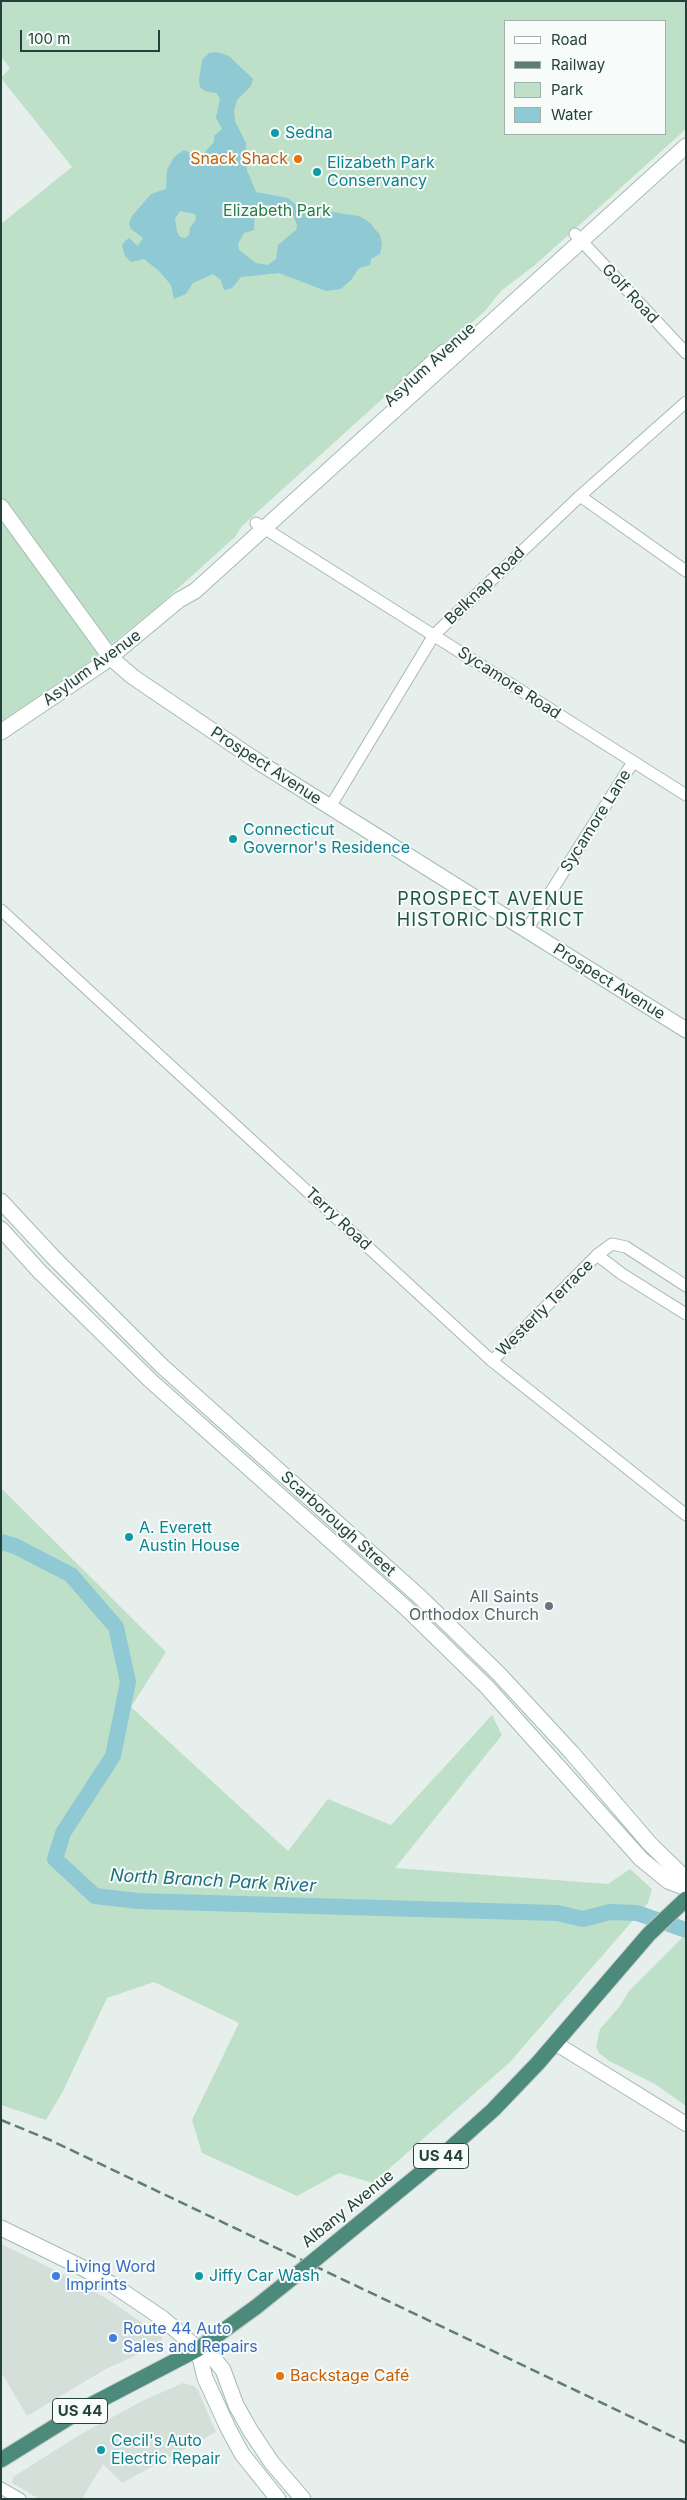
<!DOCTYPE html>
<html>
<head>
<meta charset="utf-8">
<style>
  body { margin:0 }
  #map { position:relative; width:687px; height:2500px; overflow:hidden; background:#e6efeb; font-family:Inter,sans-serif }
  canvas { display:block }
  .frame { position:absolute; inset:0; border:2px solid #24423a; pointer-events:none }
  .legend { position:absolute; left:504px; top:20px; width:162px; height:115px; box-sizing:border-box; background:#f7fbf9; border:1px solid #a3b1ad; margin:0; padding:6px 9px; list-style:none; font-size:15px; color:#24423a }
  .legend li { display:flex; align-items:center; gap:10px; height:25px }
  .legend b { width:25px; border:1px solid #a3b1ad }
  .scale { position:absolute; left:20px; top:30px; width:140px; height:22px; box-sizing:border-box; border:2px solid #24423a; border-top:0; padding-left:6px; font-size:15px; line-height:18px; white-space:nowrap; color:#24423a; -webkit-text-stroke:4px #f7fbf9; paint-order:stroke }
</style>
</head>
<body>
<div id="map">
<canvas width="687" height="2500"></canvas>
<div class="frame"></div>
<ul class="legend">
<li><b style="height:6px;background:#fff"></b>Road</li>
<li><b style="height:6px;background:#5f7d75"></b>Railway</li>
<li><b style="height:14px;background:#bfe0c8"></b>Park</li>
<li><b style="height:14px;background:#8ec9d4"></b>Water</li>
</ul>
<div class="scale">100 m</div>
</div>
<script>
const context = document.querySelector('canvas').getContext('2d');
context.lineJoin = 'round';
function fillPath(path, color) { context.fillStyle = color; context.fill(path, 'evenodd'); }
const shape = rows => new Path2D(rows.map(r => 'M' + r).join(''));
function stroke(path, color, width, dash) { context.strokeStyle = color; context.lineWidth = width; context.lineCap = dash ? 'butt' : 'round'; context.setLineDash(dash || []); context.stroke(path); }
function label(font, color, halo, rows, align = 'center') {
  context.font = font + ' Inter,sans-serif'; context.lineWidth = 4; context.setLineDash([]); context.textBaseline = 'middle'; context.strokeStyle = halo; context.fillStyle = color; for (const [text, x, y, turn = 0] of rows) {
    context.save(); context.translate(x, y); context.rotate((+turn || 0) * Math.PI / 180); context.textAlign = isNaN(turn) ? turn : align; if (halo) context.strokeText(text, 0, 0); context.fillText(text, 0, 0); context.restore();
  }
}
const built = shape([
  [1,2244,61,2273,109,2300,157,2333,162,2338,161,2344,106,2369,27,2416,1,2372],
  [183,2383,194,2386,198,2390,216,2432,122,2483,103,2464,82,2499,39,2499,12,2483,13,2477,76,2437,142,2401]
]);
const green = shape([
  [1,1,686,1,686,129,535,265,501,291,484,312,445,346,435,352,369,411,242,526,235,537,155,609,88,663,1,722,1,224,72,167,1,78,10,68,1,57],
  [506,21,666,21,666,134,506,134],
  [1,1488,166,1652,131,1707,288,1851,328,1799,391,1825,492,1715,502,1735,395,1868,608,1884,630,1869,652,1889,648,1903,510,2062,373,2183,339,2173,297,2196,202,2153,192,2120,239,2023,154,1982,107,1998,63,2091,46,2120,1,2105],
  [686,1934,686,2106,655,2084,609,2061,599,2053,596,2047,600,2029,620,2006,629,1991]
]);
const water = shape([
  [217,52,229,56,253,79,251,86,237,100,234,111,235,121,246,143,247,170,256,192,288,198,311,218,316,218,325,211,359,216,369,222,380,235,382,244,380,254,371,259,370,265,359,268,351,280,341,289,326,291,279,273,241,277,232,288,224,290,221,280,213,274,193,283,186,294,174,299,171,285,159,271,144,259,131,262,125,256,122,246,124,242,129,238,138,246,143,238,131,229,129,223,132,216,151,194,166,189,167,170,174,157,184,150,206,161,214,158,205,152,214,142,214,136,222,129,216,118,220,98,216,93,205,91,200,87,199,80,202,60,209,53],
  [268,205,284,208,294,217,297,226,296,230,278,245,276,259,268,265,256,263,239,250,238,244,244,233,254,230,255,212],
  [180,211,195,214,196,219,190,228,189,235,185,238,180,237,177,232,175,219]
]);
const river = shape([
  [1,1542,15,1546,71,1575,116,1627,128,1682,113,1756,63,1833,55,1859,95,1896,138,1901,557,1913,583,1919,610,1912,637,1913,686,1930]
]);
const minor = shape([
  [575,234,686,353],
  [580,496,686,571],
  [256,523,686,795],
  [330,807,434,635,580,496,686,402],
  [1,910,492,1361,686,1515],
  [526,931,633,762],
  [597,1255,622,1274,686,1314],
  [492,1361,597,1255,612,1244,626,1247,686,1286],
  [1,2488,20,2499]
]);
const tertiary = shape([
  [555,2043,686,2124]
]);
const secondary = shape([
  [402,391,444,352],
  [1,507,111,658,133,677,260,763,686,1030],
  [1,732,103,663,179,600,195,591,686,146],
  [1,1201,54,1258,162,1366,420,1597,499,1674,572,1753,650,1844,686,1879],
  [1,1229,40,1272,151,1381,406,1608,487,1687,641,1859,668,1881,686,1888],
  [1,2228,81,2267,113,2285,162,2318,198,2349,215,2360,223,2370,236,2405,250,2430,272,2463,303,2499],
  [198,2349,205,2378,228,2428,242,2454,278,2499]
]);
const trunk = shape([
  [317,2258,444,2154,493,2110,538,2063,649,1934,686,1899],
  [1,2460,83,2409,198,2349,256,2307,301,2271]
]);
const rail = shape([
  [1,2120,50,2140,686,2443]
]);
const trunkBridge = shape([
  [301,2271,317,2258]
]);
const markers = [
  [275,133,5,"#0f9aa8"],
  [298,159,5,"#e8710a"],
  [317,172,5,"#0f9aa8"],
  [233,839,5,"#0f9aa8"],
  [129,1537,5,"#0f9aa8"],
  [549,1606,5,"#6b7280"],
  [56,2276,5,"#3f7fe0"],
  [199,2276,5,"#0f9aa8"],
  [113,2338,5,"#3f7fe0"],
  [280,2376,5,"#e8710a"],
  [101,2450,5,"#0f9aa8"]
];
const shields = [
  [441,2156,55],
  [80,2411,55]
];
const shieldNames = [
  ["US 44",441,2156],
  ["US 44",80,2411]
];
const cultureNames = [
  ["Sedna",285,133],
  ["Elizabeth Park",327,163],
  ["Conservancy",327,181],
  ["Connecticut",243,830],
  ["Governor's Residence",243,848],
  ["A. Everett",139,1528],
  ["Austin House",139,1546],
  ["Jiffy Car Wash",209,2276],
  ["Cecil's Auto",111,2441],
  ["Electric Repair",111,2459]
];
const foodNames = [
  ["Snack Shack",288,159],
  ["Backstage Café",290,2376,"left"]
];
const parkNames = [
  ["Elizabeth Park",277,211]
];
const streetNames = [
  ["Golf Road",630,294,47],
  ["Asylum Avenue",430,365,-42],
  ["Belknap Road",485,586,-44],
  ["Asylum Avenue",92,668,-36],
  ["Sycamore Road",509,683,33],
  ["Prospect Avenue",266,766,33],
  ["Sycamore Lane",596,821,-58],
  ["Prospect Avenue",609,982,32],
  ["Terry Road",338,1219,43],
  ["Westerly Terrace",545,1308,-45],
  ["Scarborough Street",338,1524,42],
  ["Albany Avenue",348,2209,-39]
];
const worshipNames = [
  ["All Saints",539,1597],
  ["Orthodox Church",539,1615]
];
const shopNames = [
  ["Living Word",66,2267],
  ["Imprints",66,2285],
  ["Route 44 Auto",123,2329],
  ["Sales and Repairs",123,2347]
];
const neighbourhoodNames = [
  ["PROSPECT AVENUE",491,900],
  ["HISTORIC DISTRICT",491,921]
];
const waterNames = [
  ["North Branch Park River",213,1881,3]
];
fillPath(built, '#d4dfda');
fillPath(green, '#bfe0c8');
fillPath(water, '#8ec9d4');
stroke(river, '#8ec9d4', 16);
stroke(minor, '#a8b8b2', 13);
stroke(tertiary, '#a8b8b2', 16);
stroke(secondary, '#a4bbb3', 17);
stroke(trunk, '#c2cac8', 17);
stroke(minor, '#fff', 11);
stroke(tertiary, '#fff', 14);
stroke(secondary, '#fff', 15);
stroke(trunk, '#4c8a7c', 15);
stroke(rail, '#5f7d75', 2.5, [10, 5]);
stroke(trunkBridge, '#c2cac8', 17, []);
stroke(trunkBridge, '#4c8a7c', 15);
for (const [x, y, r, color] of markers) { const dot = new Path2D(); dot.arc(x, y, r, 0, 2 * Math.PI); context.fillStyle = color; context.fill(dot); stroke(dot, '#f7fbf9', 2); }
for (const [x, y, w] of shields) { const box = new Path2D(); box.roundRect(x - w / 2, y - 12.5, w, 25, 4); context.fillStyle = '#f7fbf9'; context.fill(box); stroke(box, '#24423a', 1); }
label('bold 15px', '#24423a', null, shieldNames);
label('16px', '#0d838f', '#f7fbf9', cultureNames, 'left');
label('16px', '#c56008', '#f7fbf9', foodNames, 'right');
label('16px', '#2d7a4b', '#f7fbf9', parkNames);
label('16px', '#24423a', '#f7fbf9', streetNames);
label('16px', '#5b616d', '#f7fbf9', worshipNames, 'right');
label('16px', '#366cbe', '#f7fbf9', shopNames, 'left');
context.letterSpacing = '1px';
label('18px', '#1f5548', '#f7fbf9', neighbourhoodNames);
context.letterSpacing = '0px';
label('italic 18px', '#1c6f80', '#f7fbf9', waterNames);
</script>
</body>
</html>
